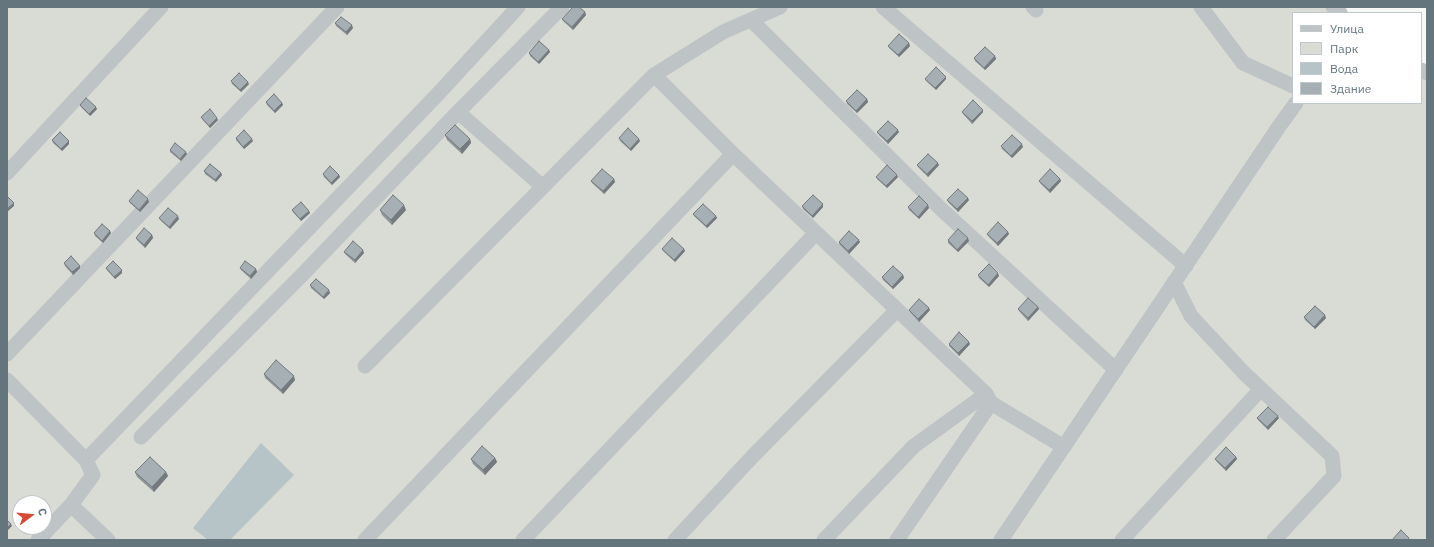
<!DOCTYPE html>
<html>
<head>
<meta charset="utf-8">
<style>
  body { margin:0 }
  #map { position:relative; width:1434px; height:547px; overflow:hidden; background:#f7f7f5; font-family:"IBM Plex Sans",sans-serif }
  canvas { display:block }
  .frame { position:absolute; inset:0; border:8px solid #64757e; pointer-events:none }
  .legend { position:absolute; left:1292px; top:12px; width:130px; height:92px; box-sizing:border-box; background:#fff; border:1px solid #c1c8cb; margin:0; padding:5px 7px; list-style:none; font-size:12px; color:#64757e }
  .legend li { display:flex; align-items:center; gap:8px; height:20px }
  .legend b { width:20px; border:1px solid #c1c8cb }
  .north { position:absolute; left:12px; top:495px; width:40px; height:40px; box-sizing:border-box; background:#fff; border:1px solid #c1c8cb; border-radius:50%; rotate:74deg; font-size:11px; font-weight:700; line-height:16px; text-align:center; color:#64757e }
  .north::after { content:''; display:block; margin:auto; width:14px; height:18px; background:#d74935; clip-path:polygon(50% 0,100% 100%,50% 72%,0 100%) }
</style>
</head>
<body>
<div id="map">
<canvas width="1434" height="547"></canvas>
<div class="frame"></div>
<ul class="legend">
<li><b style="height:5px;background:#bec3c6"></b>Улица</li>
<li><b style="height:11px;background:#d8dcd4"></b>Парк</li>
<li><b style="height:11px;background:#b7c4c7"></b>Вода</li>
<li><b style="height:11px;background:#a6afb4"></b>Здание</li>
</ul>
<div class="north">С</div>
</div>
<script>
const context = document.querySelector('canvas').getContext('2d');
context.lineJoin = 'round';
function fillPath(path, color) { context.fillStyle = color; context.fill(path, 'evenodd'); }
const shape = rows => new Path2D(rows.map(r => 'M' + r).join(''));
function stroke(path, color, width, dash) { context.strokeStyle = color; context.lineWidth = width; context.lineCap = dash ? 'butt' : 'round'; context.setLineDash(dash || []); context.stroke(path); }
const green = shape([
  [7,7,1333,7,1340,13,1293,13,1293,103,1421,103,1421,70,1427,73,1427,540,7,540],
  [20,503,44,503,44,527,20,527]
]);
const water = shape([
  [261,443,294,475,230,540,208,540,193,528]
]);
const minor = shape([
  [780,7,723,32,654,75,733,154,986,394,991,403,1064,447],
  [883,7,1186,266],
  [1033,7,1036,10],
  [1201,7,1243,63,1293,86],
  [1333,7,1340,13],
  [751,20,940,208,1116,370],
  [1421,70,1427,73],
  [7,173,161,7],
  [543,187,458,112,562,7],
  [1174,282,1191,316,1243,372,1332,456,1334,476,1274,540],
  [7,354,337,7],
  [365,366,654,75],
  [7,380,86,460,93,475,71,505,38,540],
  [141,437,303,274,458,112],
  [86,460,437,95,518,7],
  [71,505,108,540],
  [365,540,733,154],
  [523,540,816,233],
  [675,540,752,457,897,310],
  [824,540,914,446,986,394],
  [897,540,991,403],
  [1001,540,1280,125,1296,103],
  [1122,540,1261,389]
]);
const wall = shape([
  [585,12,586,15,573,30,563,21,562,19],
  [335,23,353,28,347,35,336,26],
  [888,46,910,46,899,57,889,48],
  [549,50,550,52,539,64,530,56,529,53],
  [995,56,996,59,985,70,975,61,974,58],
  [946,77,946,79,936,90,926,81,925,79],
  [231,81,249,84,241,92,232,84],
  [867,99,868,102,857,113,847,104,846,101],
  [266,102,282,103,283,105,275,113,267,105],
  [80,105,97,109,90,116,81,107],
  [983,110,983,112,972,124,963,114,962,112],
  [201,117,218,120,210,128,202,119],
  [877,132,899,132,888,144,878,134],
  [445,135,470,139,471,143,462,154,447,140],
  [236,138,253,141,244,149,236,140],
  [619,138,640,141,631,151,620,141],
  [52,140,69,141,69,144,62,151,53,143],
  [1001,146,1023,147,1012,158,1002,149],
  [170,150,187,154,181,161,170,152],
  [917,165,939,165,928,177,918,167],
  [204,171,221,173,222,175,216,182,205,174],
  [323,174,339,175,340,177,332,185,324,177],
  [876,177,898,177,887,188,877,179],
  [614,179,615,182,604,194,592,183,591,181],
  [1060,179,1061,181,1050,193,1040,183,1039,181],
  [947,200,969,200,958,212,948,202],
  [129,201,149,202,140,212,130,203],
  [802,206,823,207,813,218,803,209],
  [908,207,929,208,919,219,909,210],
  [292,210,310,213,301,221,293,212],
  [380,210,406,210,392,225,382,215],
  [693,214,717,218,707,228,694,216],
  [159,218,179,219,170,229,160,220],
  [1008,232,1009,234,998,246,988,236,987,234],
  [94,233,111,233,103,243,95,236],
  [152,235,153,238,145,248,137,240,136,238],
  [948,240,969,241,958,252,948,243],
  [839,242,860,242,849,254,839,244],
  [662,249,684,249,685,251,675,262,663,251],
  [344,252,364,253,355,263,345,254],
  [64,263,80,268,73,275,65,266],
  [106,268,122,273,115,279,107,270],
  [240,268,256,269,257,272,251,279,241,270],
  [903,275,904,278,893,289,883,280,882,277],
  [978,275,999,276,989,287,979,278],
  [310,285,330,293,324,299,311,288],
  [1038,307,1039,309,1028,321,1019,311,1018,309],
  [909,310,930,310,919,322,910,312],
  [1304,317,1326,318,1315,329,1305,320],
  [949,344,970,344,959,356,949,346],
  [264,374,295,380,283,394,265,378],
  [1257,418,1279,418,1268,430,1258,420],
  [1236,457,1237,459,1226,471,1216,461,1215,459],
  [495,458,497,462,485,475,473,464,471,459],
  [135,472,166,472,168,476,154,492,137,477]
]);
const shadedWall = shape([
  [585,12,586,15,573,30,572,27],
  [352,25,353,28,347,35,346,32],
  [909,43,910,46,899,57,898,55],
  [549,50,550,52,539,64,538,62],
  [995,56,996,59,985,70,984,68],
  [946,77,946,79,936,90,935,88],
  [248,82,249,84,241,92,240,90],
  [867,99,868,102,857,113,856,111],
  [282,103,283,105,275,113,274,111],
  [96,107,97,109,90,116,89,114],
  [983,110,983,112,972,124,972,121],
  [217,118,218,120,210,128,209,126],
  [898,130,899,132,888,144,887,141],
  [252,139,253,141,244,149,243,147],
  [470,139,471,143,462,154,460,149],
  [639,139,640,141,631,151,630,149],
  [69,141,69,144,62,151,61,149],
  [1022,144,1023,147,1012,158,1011,156],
  [186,152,187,154,181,161,180,159],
  [938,163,939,165,928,177,927,174],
  [221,173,222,175,216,182,215,180],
  [339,175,340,177,332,185,331,183],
  [897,175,898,177,887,188,886,186],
  [614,179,615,182,604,194,603,191],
  [1060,179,1061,181,1050,193,1049,190],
  [968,198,969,200,958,212,957,209],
  [148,199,149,202,140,212,139,210],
  [14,203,14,206,7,212,7,209],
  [823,204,823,207,813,218,812,216],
  [404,205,406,210,392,225,391,220],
  [928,205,929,208,919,219,918,217],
  [309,211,310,213,301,221,300,219],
  [178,216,179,219,170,229,169,227],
  [716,216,717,218,707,228,706,226],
  [110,231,111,233,103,243,102,241],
  [1008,232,1009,234,998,246,997,243],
  [152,235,153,238,145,248,144,245],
  [968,238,969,241,958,252,957,250],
  [859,240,860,242,849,254,848,251],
  [684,249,685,251,675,262,674,260],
  [363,250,364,253,355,263,355,260],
  [80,266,80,268,73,275,72,272],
  [256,269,257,272,251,279,250,276],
  [122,270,122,273,115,279,114,277],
  [998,273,999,276,989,287,988,285],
  [903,275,904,278,893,289,892,287],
  [329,290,330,293,324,299,323,297],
  [1038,307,1039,309,1028,321,1028,318],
  [929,308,930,310,919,322,918,319],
  [1325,315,1326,318,1315,329,1314,327],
  [969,342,970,344,959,356,958,353],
  [294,376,295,380,283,394,281,390],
  [1278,416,1279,418,1268,430,1267,427],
  [1236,457,1237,459,1226,471,1225,468],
  [495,458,497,462,485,475,483,470],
  [166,472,168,476,154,492,152,487],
  [11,524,12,526,7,531,7,528]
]);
const building = shape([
  [573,7,579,7,585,12,572,27,562,19,573,7],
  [341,17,352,25,346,32,335,23,341,17],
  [899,34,909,43,898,55,888,46,899,34],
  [539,41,549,50,538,62,529,53,539,41],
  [985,47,995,56,984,68,974,58,985,47],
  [936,67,946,77,935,88,925,79,936,67],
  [239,73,248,82,240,90,231,81,239,73],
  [857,90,867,99,856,111,846,101,857,90],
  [274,94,282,103,274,111,266,102,274,94],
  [86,98,96,107,89,114,80,105,86,98],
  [973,100,983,110,972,121,962,112,973,100],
  [210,109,217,118,209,126,201,117,210,109],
  [888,121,898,130,887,141,877,132,888,121],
  [455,125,470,139,460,149,445,135,455,125],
  [628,128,639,139,630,149,619,138,628,128],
  [244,130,252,139,243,147,236,138,244,130],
  [60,132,69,141,61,149,52,140,60,132],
  [1012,135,1022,144,1011,156,1001,146,1012,135],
  [175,143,186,152,180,159,170,150,175,143],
  [928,154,938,163,927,174,917,165,928,154],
  [210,164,221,173,215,180,204,171,210,164],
  [887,165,897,175,886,186,876,177,887,165],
  [330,166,339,175,331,183,323,174,330,166],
  [602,169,614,179,603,191,591,181,602,169],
  [1050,169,1060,179,1049,190,1039,181,1050,169],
  [958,189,968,198,957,209,947,200,958,189],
  [138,190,148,199,139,210,129,201,138,190],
  [393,195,404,205,391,220,380,210,393,195],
  [813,195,823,204,812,216,802,206,813,195],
  [7,196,14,203,7,209,7,196],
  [919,196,928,205,918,217,908,207,919,196],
  [301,202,309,211,300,219,292,210,301,202],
  [703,204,716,216,706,226,693,214,703,204],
  [168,208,178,216,169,227,159,218,168,208],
  [998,222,1008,232,997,243,987,234,998,222],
  [102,224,110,231,102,241,94,233,102,224],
  [144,228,152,235,144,245,136,238,144,228],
  [958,229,968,238,957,250,948,240,958,229],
  [849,231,859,240,848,251,839,242,849,231],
  [672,238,684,249,674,260,662,249,672,238],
  [353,241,363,250,355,260,344,252,353,241],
  [71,256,80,266,72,272,64,263,71,256],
  [113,261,122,270,114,277,106,268,113,261],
  [245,261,256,269,250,276,240,268,245,261],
  [989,264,998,273,988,285,978,275,989,264],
  [893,266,903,275,892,287,882,277,893,266],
  [316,279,329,290,323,297,310,285,316,279],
  [1028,298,1038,307,1028,318,1018,309,1028,298],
  [919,299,929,308,918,319,909,310,919,299],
  [1315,306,1325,315,1314,327,1304,317,1315,306],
  [959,332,969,342,958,353,949,344,959,332],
  [276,360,294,376,281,390,264,374,276,360],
  [1268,407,1278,416,1267,427,1257,418,1268,407],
  [482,446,495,458,483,470,471,459,482,446],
  [1226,447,1236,457,1225,468,1215,459,1226,447],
  [150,457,166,472,152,487,135,472,150,457],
  [7,520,11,524,7,528,7,520],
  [1401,530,1409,538,1408,540,1392,540,1401,530]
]);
fillPath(green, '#d8dcd4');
fillPath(water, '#b7c4c7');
stroke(minor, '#bec3c6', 15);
fillPath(wall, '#8f969b');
fillPath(shadedWall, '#747a7e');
fillPath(building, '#a6afb4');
stroke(building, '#747a7e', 1);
</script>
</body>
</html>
